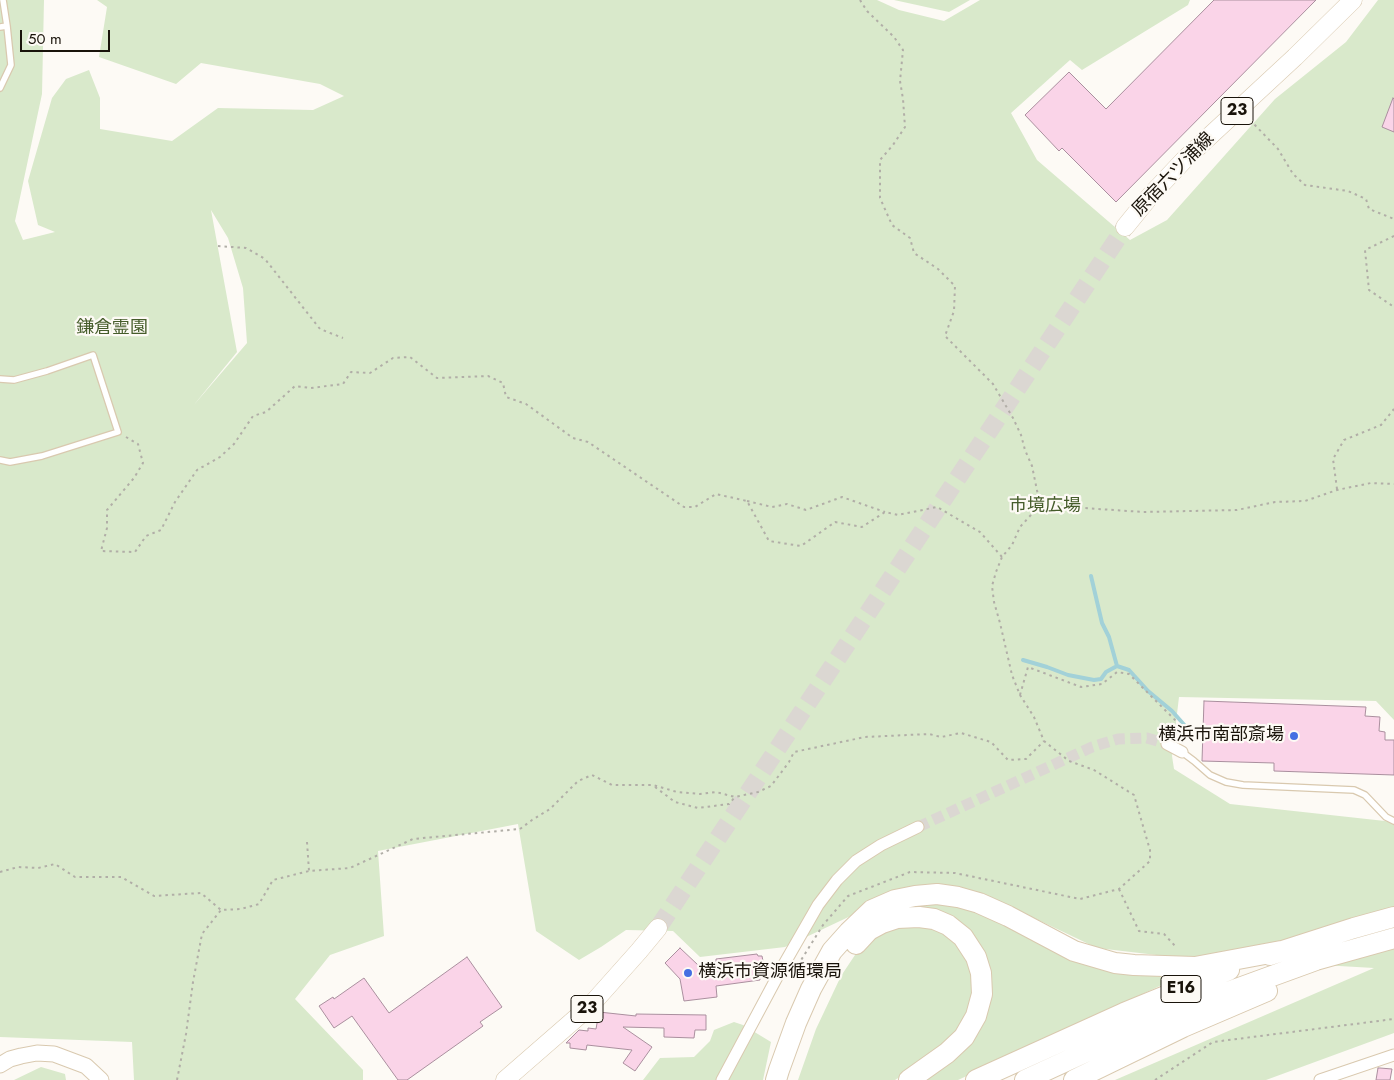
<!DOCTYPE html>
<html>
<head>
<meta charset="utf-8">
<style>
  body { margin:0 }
  #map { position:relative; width:1394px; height:1080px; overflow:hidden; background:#fdfaf5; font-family:Jost,sans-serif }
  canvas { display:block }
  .scale { position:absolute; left:20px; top:30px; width:90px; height:22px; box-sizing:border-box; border:2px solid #19130a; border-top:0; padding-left:6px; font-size:15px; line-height:18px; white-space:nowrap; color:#19130a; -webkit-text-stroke:4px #fdfaf5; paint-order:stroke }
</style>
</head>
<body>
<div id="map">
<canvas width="1394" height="1080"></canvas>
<div class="scale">50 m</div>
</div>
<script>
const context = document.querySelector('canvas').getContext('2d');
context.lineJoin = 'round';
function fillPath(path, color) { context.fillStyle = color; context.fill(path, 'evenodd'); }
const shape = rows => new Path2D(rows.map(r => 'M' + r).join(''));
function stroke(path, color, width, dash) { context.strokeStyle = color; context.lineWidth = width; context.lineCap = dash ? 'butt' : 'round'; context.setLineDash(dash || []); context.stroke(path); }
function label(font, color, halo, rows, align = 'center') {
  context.font = font + ' Jost,"Noto Sans JP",sans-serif'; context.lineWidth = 4.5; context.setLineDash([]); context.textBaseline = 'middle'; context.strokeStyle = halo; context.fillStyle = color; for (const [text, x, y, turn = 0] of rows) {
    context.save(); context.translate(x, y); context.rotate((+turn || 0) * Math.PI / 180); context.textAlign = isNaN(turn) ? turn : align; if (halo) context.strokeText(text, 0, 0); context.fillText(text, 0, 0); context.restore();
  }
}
const green = shape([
  [0,0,44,0,42,94,15,221,23,240,55,232,38,225,28,181,52,98,66,79,89,70,100,98,100,129,172,141,218,108,313,110,344,96,320,84,201,63,176,84,99,57,107,7,97,0,877,0,899,10,944,21,980,0,1190,0,1188,5,1082,70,1070,60,1011,113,1037,160,1130,240,1167,220,1275,99,1346,42,1378,0,1394,0,1394,720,1376,701,1179,697,1172,756,1174,769,1230,804,1394,822,1394,1033,1266,1080,1115,1080,1374,968,1165,956,1097,948,990,897,912,887,785,947,700,957,673,931,626,930,601,947,579,960,536,931,518,824,378,851,384,936,330,955,295,999,363,1070,363,1080,134,1080,132,1042,0,1037],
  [211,210,228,238,243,288,247,343,193,406,237,352],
  [894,0,970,0,949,12],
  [937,900,1161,972,1166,983,958,1080,920,1080,961,1054,981,1027,992,998,986,956,964,926,913,910,913,901],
  [903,922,934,925,967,948,976,993,960,1028,934,1055,895,1080,798,1080,816,1029,841,976,861,946],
  [734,1022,743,1025,771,1042,763,1080,643,1080,660,1058,694,1057,710,1041,714,1030],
  [41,1067,65,1074,66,1080,14,1080]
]);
const stream = shape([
  [1091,576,1102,623,1109,637,1117,666,1129,670,1148,691,1172,711,1187,728],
  [1023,660,1047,667,1068,675,1094,680,1101,679,1106,672,1117,666]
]);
const building = shape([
  [1214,0,1316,0,1116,202,1062,148,1059,151,1025,115,1069,72,1106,109,1214,0],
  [1393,98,1394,99,1394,132,1382,127,1393,98],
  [1204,701,1366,707,1365,716,1380,717,1379,731,1385,732,1385,740,1394,740,1394,775,1274,771,1274,763,1202,761,1204,701],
  [680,948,698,965,716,963,716,959,757,954,758,956,762,956,764,966,758,967,760,980,716,986,717,997,684,1001,680,979,665,963,680,948],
  [467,957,502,1007,480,1022,483,1026,407,1080,398,1080,352,1016,334,1028,319,1006,333,997,334,999,364,978,389,1013,467,957],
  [599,1012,636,1016,636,1014,706,1015,706,1030,695,1030,694,1038,664,1037,664,1028,623,1027,652,1047,635,1071,623,1063,632,1050,587,1045,586,1050,570,1048,570,1043,566,1043,579,1030,588,1031,588,1028,596,1029,599,1012],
  [1378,1068,1380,1068,1392,1069,1390,1080,1376,1080,1378,1068]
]);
const minorTunnel = shape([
  [918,827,1092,747,1118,739,1147,738,1167,744]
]);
const primaryTunnel = shape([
  [658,928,1125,227]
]);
const path = shape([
  [860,0,867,11,894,37,903,50,900,81,903,99,905,127,893,145,880,160,880,198,892,225,910,238,914,253,938,269,955,286,954,311,945,336,993,384,1013,418,1021,435,1025,450,1032,466,1040,505],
  [1250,120,1278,149,1293,174,1305,185,1348,191,1366,199,1369,209,1394,219],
  [1394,236,1365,250,1369,290,1394,307],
  [218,246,246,248,265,259,320,329,343,338],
  [126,437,138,444,143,463,134,478,107,510,107,528,101,551,135,552,146,536,161,530,175,502,197,470,220,457,234,444,253,416,266,412,295,386,311,388,343,384,351,372,370,373,393,358,410,357,437,378,488,376,503,383,506,397,526,404,573,438,588,442,684,507,695,507,716,494,747,501,769,541,801,546,835,522,862,527,885,512,898,515,937,507,980,532,1002,557],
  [1337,489,1333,459,1344,440,1381,425,1394,409],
  [747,501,772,507,787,504,806,510,842,497,885,512],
  [1040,505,1143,512,1237,510,1275,502,1305,501,1337,490,1371,483,1394,484],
  [1020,695,1028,667,1081,687,1102,684,1117,672,1129,674,1178,723,1177,737],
  [655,787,675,802,698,808,729,804,735,797],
  [307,842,309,871],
  [0,872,18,867,38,868,55,864,75,877,121,877,154,896,201,893,221,910,241,909,259,904,273,880,309,871,350,868,413,839,520,829,532,820,550,809,578,781,592,775,612,785,653,785,677,792,700,794,716,792,735,797,758,792,771,786,789,762,794,752,865,737,929,734,941,737,961,733,991,742,1008,760,1026,759,1044,741],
  [1119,889,1139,931,1164,934,1177,948],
  [798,965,823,925,848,896,910,872,955,873,1080,899,1119,889,1150,861,1150,850,1134,795,1094,770,1069,761,1044,741,1034,717,1020,695,1012,675,1000,623,994,602,992,586,996,572,1002,557,1012,545,1020,527,1040,505],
  [177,1080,186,1034,193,982,202,934,221,910],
  [1155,1080,1213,1042,1394,1019]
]);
const service = shape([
  [0,27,7,26,3,0],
  [0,88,11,65,7,26],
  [0,379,14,380,47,371,93,355,118,432,42,456,10,462,0,460],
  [1182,752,1194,761,1210,775,1226,782,1243,785,1354,790,1365,795,1386,817,1394,821]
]);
const minor = shape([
  [1167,744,1182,752],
  [722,1080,783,966,818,905,837,880,856,861,881,845,918,827],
  [1320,1080,1394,1055]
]);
const secondary = shape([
  [0,1065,10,1059,21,1056,37,1053,54,1054,86,1066,101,1080]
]);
const primary = shape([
  [1125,227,1151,195,1185,159,1295,57,1353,0],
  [505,1080,590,1006,639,951,658,928]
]);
const motorway = shape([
  [856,944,869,930,882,923,897,918,919,917,934,919,948,925,963,937,976,957,981,973,982,994,976,1016,964,1037,947,1053,909,1080],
  [1270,955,1354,928,1394,917],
  [776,1080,779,1070,796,1023,811,989,832,951,849,932,872,910,895,900,915,896,937,894,958,897,979,903,1008,916,1074,951,1115,963,1134,965,1195,967,1281,951],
  [976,1080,1124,1013,1229,970],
  [1025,1080,1151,1022,1220,995,1316,960,1394,938],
  [1074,1080,1183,1027,1267,991]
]);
const markers = [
  [1294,736,5,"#4570e2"],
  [688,973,5,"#4570e2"]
];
const shields = [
  [1237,111,32],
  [1181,989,40],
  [587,1009,32]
];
const shieldNames = [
  ["23",1237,111],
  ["E16",1181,989],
  ["23",587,1009]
];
const streetNames = [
  ["原宿六ツ浦線",1174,175,-46]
];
const parkNames = [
  ["鎌倉霊園",112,329],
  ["市境広場",1045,507]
];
const poiNames = [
  ["横浜市南部斎場",1284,736],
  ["横浜市資源循環局",698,973,"left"]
];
fillPath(green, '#d9e9cb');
stroke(stream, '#a2d1d8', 4);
fillPath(building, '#fad4e8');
stroke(building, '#aa8f9e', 1);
stroke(minorTunnel, '#dbd7d2', 11, [11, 5.5]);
stroke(primaryTunnel, '#dbd7d2', 18, [18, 9]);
stroke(service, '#d9c9af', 8);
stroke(minor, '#d9c9af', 13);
stroke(secondary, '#d9c9af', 17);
stroke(primary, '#d9c9af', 19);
stroke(motorway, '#d9c9af', 22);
stroke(path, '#b1aea7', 2, [2.5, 4]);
stroke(service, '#fff', 5.5);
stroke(minor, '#fff', 11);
stroke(secondary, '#fff', 15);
stroke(primary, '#fff', 18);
stroke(motorway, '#fff', 20);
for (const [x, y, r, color] of markers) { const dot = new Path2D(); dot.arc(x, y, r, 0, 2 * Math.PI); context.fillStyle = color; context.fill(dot); stroke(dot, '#fdfaf5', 2); }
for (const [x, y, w] of shields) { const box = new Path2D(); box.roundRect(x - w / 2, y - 13.5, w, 27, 4); context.fillStyle = '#fdfaf5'; context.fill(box); stroke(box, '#19130a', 1); }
label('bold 16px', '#19130a', null, shieldNames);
label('18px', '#19130a', '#fdfaf5', streetNames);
label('18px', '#455c2a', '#fdfaf5', parkNames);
label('18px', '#19130a', '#fdfaf5', poiNames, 'right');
</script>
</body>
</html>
